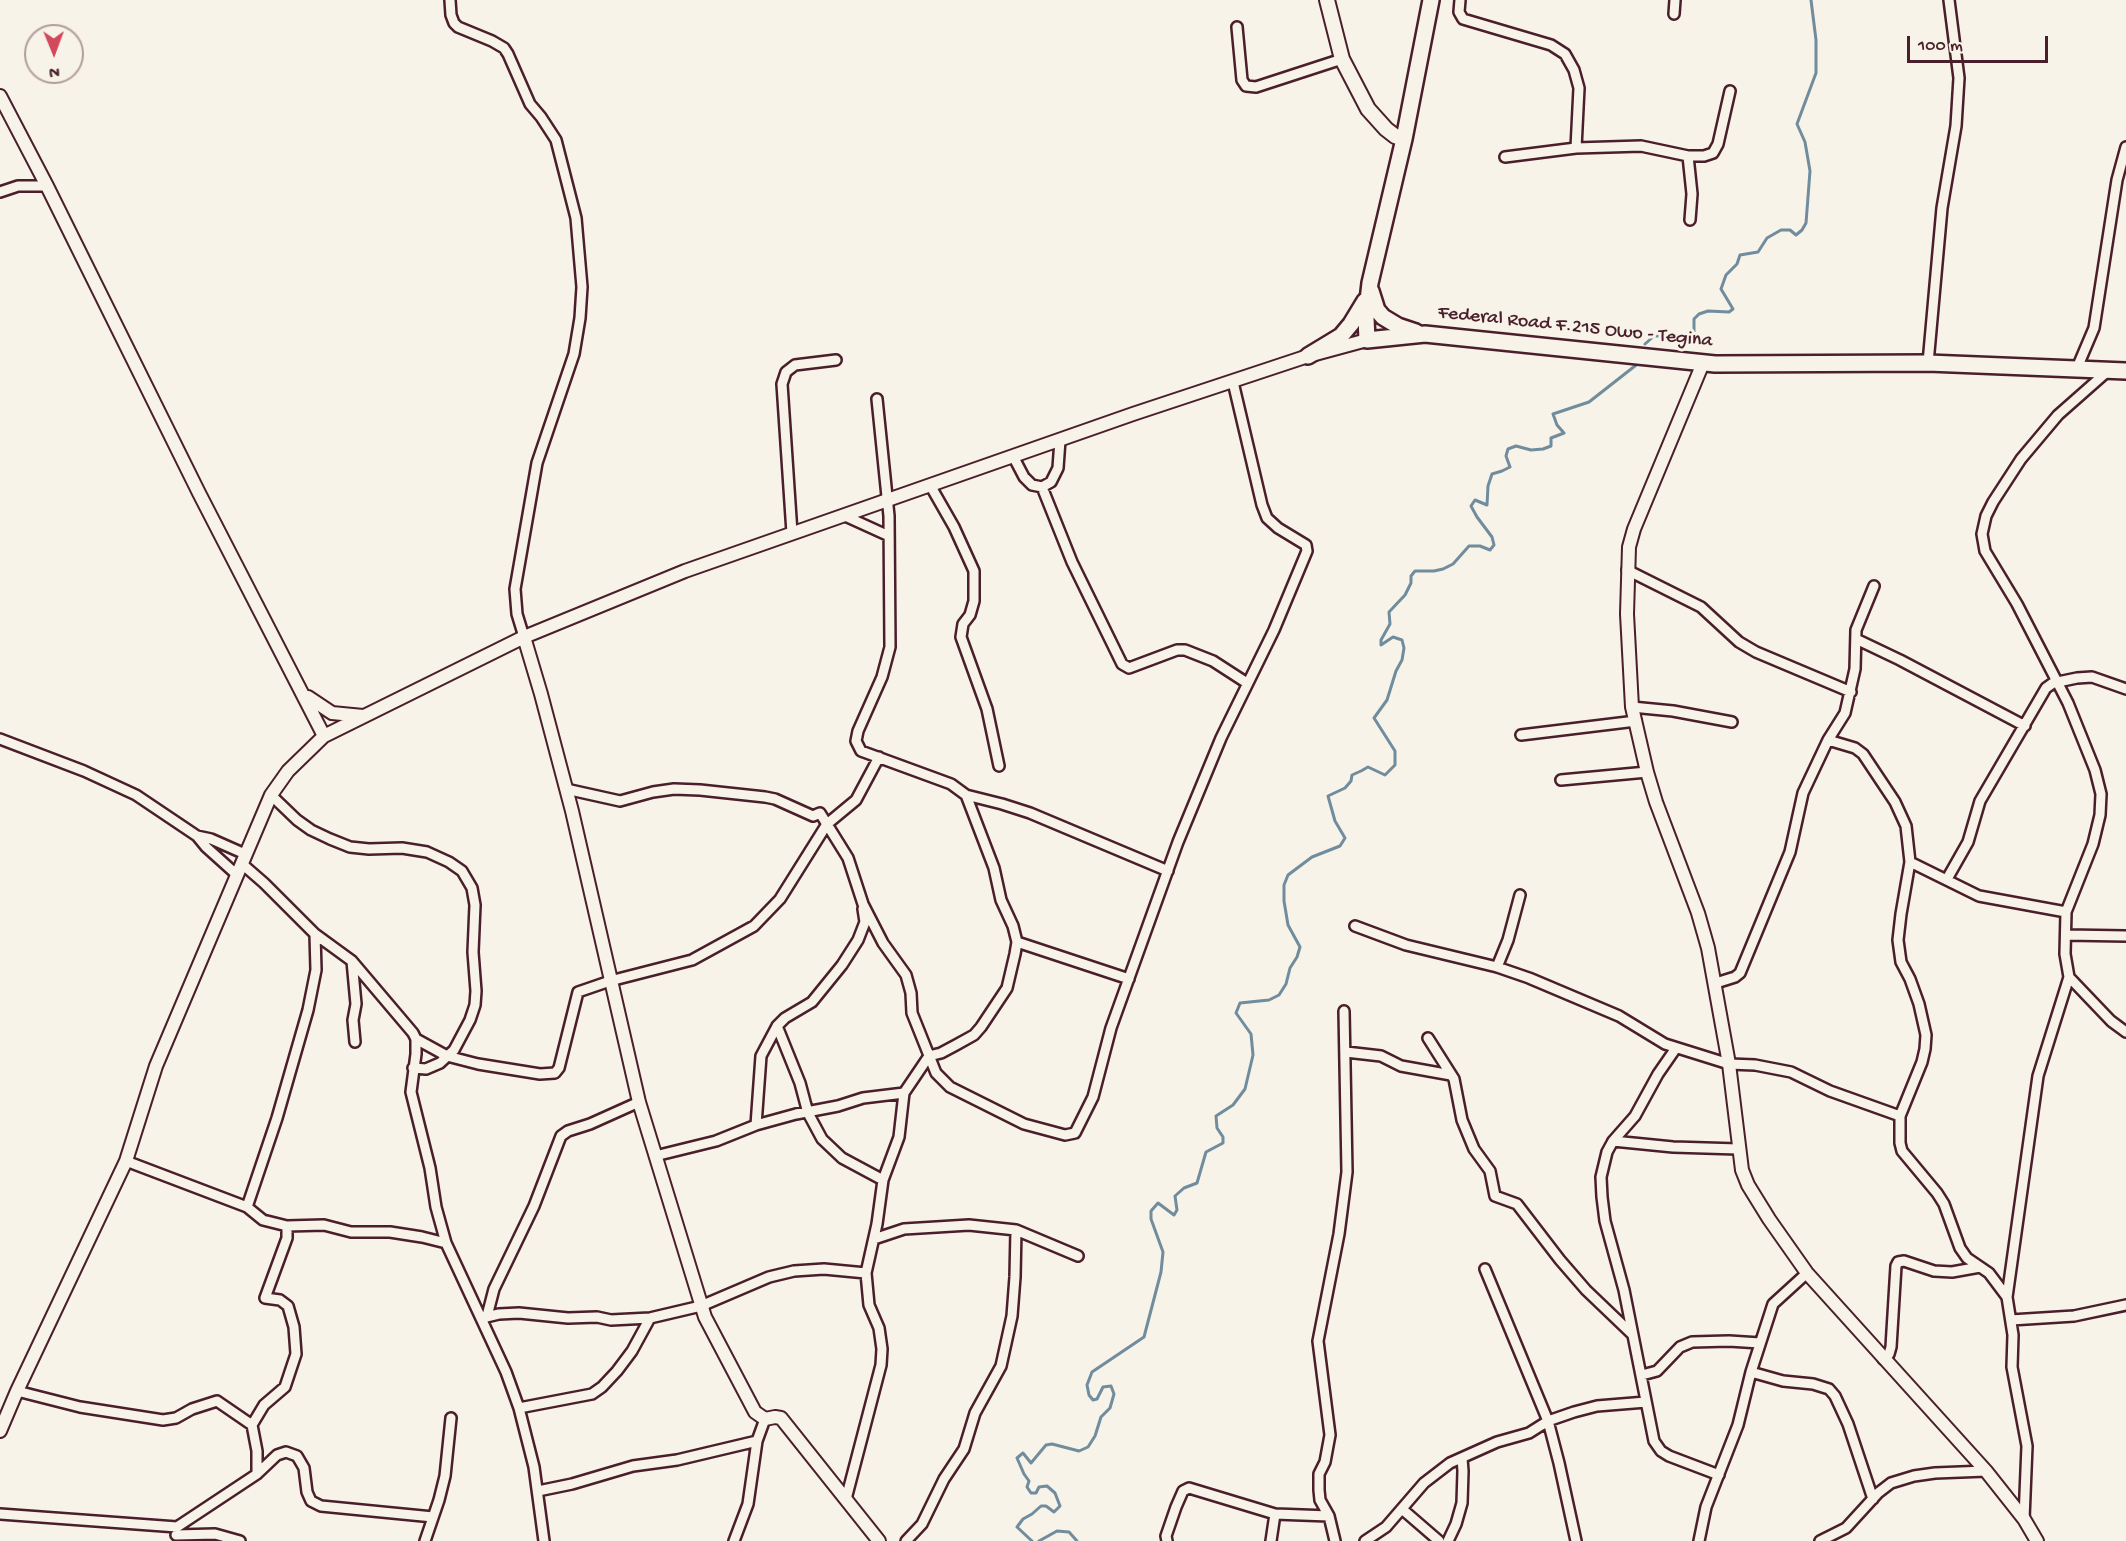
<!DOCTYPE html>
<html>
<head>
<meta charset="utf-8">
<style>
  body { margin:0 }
  #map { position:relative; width:2126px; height:1541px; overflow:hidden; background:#f7f3e8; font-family:"Gochi Hand",sans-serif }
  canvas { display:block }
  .north { position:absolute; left:24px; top:24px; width:60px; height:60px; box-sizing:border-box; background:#f7f3e8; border:2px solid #b29e9c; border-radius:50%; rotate:179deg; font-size:16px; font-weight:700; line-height:24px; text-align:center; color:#4a1f2b }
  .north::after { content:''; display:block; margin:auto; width:21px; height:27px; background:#d1495b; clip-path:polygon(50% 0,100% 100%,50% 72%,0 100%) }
  .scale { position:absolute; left:1907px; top:36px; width:141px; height:27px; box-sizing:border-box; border:3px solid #4a1f2b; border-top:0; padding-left:8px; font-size:18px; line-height:21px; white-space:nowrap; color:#4a1f2b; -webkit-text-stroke:4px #f7f3e8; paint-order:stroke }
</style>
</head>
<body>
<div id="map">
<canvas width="2126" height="1541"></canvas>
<div class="north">N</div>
<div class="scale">100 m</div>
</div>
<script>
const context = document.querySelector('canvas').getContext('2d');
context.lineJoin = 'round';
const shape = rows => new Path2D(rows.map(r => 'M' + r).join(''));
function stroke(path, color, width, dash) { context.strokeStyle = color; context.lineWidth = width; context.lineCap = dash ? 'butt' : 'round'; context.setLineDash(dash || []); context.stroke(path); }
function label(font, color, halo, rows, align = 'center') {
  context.font = font + ' "Gochi Hand",sans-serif'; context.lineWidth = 6; context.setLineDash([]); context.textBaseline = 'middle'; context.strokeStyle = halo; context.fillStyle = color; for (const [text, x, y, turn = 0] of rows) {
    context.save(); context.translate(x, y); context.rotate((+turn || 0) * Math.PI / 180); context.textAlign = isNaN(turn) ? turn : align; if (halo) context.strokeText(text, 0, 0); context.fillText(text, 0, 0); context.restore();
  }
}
const stream = shape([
  [1645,344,1654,336,1691,336,1694,334,1694,319,1699,314,1708,311,1729,312,1733,309,1721,289,1726,275,1737,264,1740,255,1758,252,1767,238,1781,230,1790,230,1796,235,1802,230,1806,223,1810,171,1805,142,1797,124,1816,73,1816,40,1811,0],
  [1032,1541,1017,1527,1023,1519,1032,1514,1041,1506,1046,1506,1054,1512,1060,1506,1055,1493,1047,1486,1039,1487,1036,1493,1031,1493,1027,1487,1029,1481,1024,1474,1017,1458,1023,1453,1031,1463,1046,1445,1052,1444,1079,1451,1088,1447,1095,1436,1101,1417,1110,1408,1114,1394,1111,1386,1103,1387,1097,1399,1093,1400,1089,1395,1087,1385,1092,1372,1144,1337,1161,1272,1163,1252,1151,1219,1151,1211,1158,1203,1174,1215,1177,1210,1175,1196,1184,1188,1197,1183,1206,1152,1223,1143,1223,1137,1217,1128,1216,1116,1233,1105,1245,1089,1253,1055,1251,1034,1236,1013,1240,1003,1269,1000,1279,995,1286,984,1290,968,1297,957,1300,947,1288,925,1284,901,1284,885,1288,875,1312,857,1340,846,1345,838,1335,821,1328,796,1345,788,1351,781,1352,775,1361,771,1368,767,1385,775,1395,765,1395,751,1374,718,1387,700,1396,671,1402,660,1404,648,1402,640,1393,637,1381,645,1381,640,1390,624,1389,612,1405,595,1411,583,1411,576,1415,571,1434,571,1443,569,1453,564,1469,546,1480,546,1490,550,1494,545,1492,537,1477,517,1471,506,1475,500,1487,505,1488,486,1492,474,1502,471,1510,467,1506,456,1508,449,1516,446,1531,450,1543,449,1551,446,1551,438,1564,433,1557,425,1553,414,1589,402,1640,362],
  [1039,1541,1057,1531,1069,1532,1077,1541]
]);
const minor = shape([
  [450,0,451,15,454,23,458,27,492,41,504,48,508,54,530,104,541,117,556,140,576,218,582,287,580,318,574,354,537,463,515,589,517,614,524,637],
  [1460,0,1459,12,1463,19,1551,45,1565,54,1574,70,1579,88,1576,148],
  [1674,14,1675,0],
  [1237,27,1242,80,1246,86,1256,87,1342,59],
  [1688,156,1692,194,1690,220],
  [1505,157,1576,148,1641,146,1688,156,1704,156,1713,153,1718,144,1730,91],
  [0,192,18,186,47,186],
  [1928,363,1942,208,1956,126,1959,78,1949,0],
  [2077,368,2094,328,2117,180,2126,147],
  [2109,370,2058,415,2021,459,1993,502,1986,516,1982,534,1985,551,2017,604,2068,703,2095,770,2101,794,2100,815,2093,844,2066,912,2065,954,2069,977,2111,1021,2126,1032],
  [877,399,889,516,890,647,882,677,858,731,856,741,861,751,951,784,966,795,1002,804,1030,813,1168,871],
  [1013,456,1024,477,1032,485,1042,487,1051,482,1058,468,1060,440],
  [930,485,954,527,974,571,974,601,970,615,963,624,961,637,987,709,999,766],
  [1042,487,1072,562,1122,664,1129,668,1177,650,1185,650,1213,661,1247,683],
  [845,516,889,536],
  [792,533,782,384,786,372,795,365,836,360],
  [1627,570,1701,607,1739,642,1756,652,1851,692],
  [1856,639,1900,660,2025,726],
  [1632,707,1673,711,1732,722],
  [1521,735,1636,721],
  [0,739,84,771,136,795,197,836,206,847,236,874],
  [1828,740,1855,748,1863,754,1895,802,1906,826,1910,862,1901,914,1898,940,1901,962,1910,979,1919,1004,1926,1035,1925,1049,1922,1062,1900,1116,1900,1143,1902,1151,1937,1193,1944,1204,1960,1248,1967,1258,1989,1273,2007,1297],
  [1561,780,1647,772],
  [566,789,620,801,653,792,674,789,700,790,765,797,775,799,813,816,820,813,848,858,863,904,883,943,906,975,911,993,912,1013,936,1073,950,1087,1024,1124,1065,1135,1075,1133,1093,1097,1111,1028,1178,842,1221,738,1274,630,1307,551,1306,545,1278,528,1267,518,1262,505,1233,382],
  [271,795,297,820,311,830,330,839,350,847,369,849,402,848,427,852,449,862,462,871,472,888,475,905,473,952,476,991,475,1005,470,1020,454,1050,440,1063,426,1069,413,1068],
  [197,836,211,839,245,854],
  [1910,862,1979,896,2066,912],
  [241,863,264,883,315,934,352,961,413,1033,416,1039,416,1054,411,1092,430,1168,436,1207,446,1243,506,1372,519,1408,534,1467,544,1541],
  [1947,879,1968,842,1980,801,2046,688,2053,683,2077,678,2092,677,2126,689],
  [1355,926,1406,945,1497,967,1529,978,1619,1016,1665,1044,1729,1064,1755,1065,1791,1072,1830,1091,1900,1116],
  [2066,935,2126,936],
  [1017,942,1129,979],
  [352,961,356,1004,353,1020,355,1042],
  [1497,967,1508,940,1520,895],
  [1716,983,1735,977,1740,973,1790,852,1803,793,1828,740,1845,713,1855,669,1856,630,1874,586],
  [777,1026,800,1083,808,1113,822,1139,842,1158,883,1180],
  [1428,1038,1454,1079,1462,1120,1474,1149,1490,1171,1495,1196,1517,1204,1560,1260,1586,1290,1632,1334],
  [416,1039,447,1056,478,1064,540,1074,555,1073,559,1068,578,992,610,981,692,960,754,926,780,899,827,824,856,800,879,757],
  [1676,1048,1658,1074,1635,1116,1613,1141,1607,1152,1601,1177,1602,1197,1605,1221,1624,1290,1654,1441,1661,1451,1669,1456,1719,1475],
  [1346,1052,1381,1056,1401,1066,1451,1075],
  [756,1125,761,1056,777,1026,785,1018,812,1002,842,965,858,940,865,922,863,909],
  [1613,1141,1673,1147,1738,1149],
  [655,1156,716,1141,756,1125,796,1114,838,1106,863,1098,904,1093],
  [126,1161,247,1207,263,1220,287,1226,324,1225,351,1232,390,1232,422,1237,446,1243],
  [247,1207,277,1118,308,1010,316,970,315,934],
  [874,1239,904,1229,969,1225,1016,1230,1078,1256],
  [1485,1269,1548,1421,1559,1463,1576,1541],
  [487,1316,494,1289,534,1206,561,1136,568,1131,590,1124,639,1102],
  [482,1318,499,1314,519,1313,568,1318,597,1317,611,1320,650,1318,701,1306,769,1277,794,1271,824,1269,866,1273],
  [2011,1320,2074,1316,2126,1305],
  [1883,1359,1889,1354,1891,1347,1896,1266,1898,1262,1904,1261,1934,1271,1952,1272,1980,1267],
  [1751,1372,1783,1381,1813,1384,1829,1389,1835,1396,1848,1424,1873,1499],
  [1642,1375,1657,1371,1680,1347,1692,1342,1729,1341,1760,1343],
  [17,1391,80,1407,163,1420,176,1418,192,1409,217,1401,252,1425,257,1451,257,1474],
  [519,1408,592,1394,602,1387,617,1371,632,1351,650,1318],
  [252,1425,264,1405,285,1387,296,1354,294,1327,288,1306,280,1300,265,1298,287,1238,287,1226],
  [538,1491,572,1484,633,1466,677,1460,757,1441],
  [846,1499,881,1365,882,1349,879,1328,869,1305,866,1273,877,1224,883,1180,899,1137,904,1093,929,1056,941,1053,956,1045,974,1035,981,1027,1007,988,1015,954,1017,942,1013,926,1001,900,994,868,966,795],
  [1402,1509,1439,1541],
  [0,1514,177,1527,257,1474,277,1455,286,1452,297,1456,304,1468,307,1492,311,1501,321,1506,433,1517],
  [2024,1519,2027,1446,2012,1367,2013,1335,2007,1297,2038,1076,2069,977],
  [176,1535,215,1534,240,1541],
  [425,1541,439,1500,445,1476,451,1418],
  [734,1541,748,1504,757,1441,765,1419],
  [906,1541,922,1524,944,1479,964,1449,975,1413,1001,1366,1012,1316,1015,1277,1016,1230],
  [1167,1541,1166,1536,1176,1507,1183,1491,1189,1488,1275,1514,1329,1516],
  [1271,1541,1275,1514],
  [1335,1541,1329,1516,1320,1500,1319,1490,1319,1474,1325,1462,1330,1435,1318,1341,1339,1234,1347,1172,1344,1011],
  [1365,1541,1386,1527,1424,1483,1450,1463,1497,1442,1529,1433,1548,1421,1574,1412,1597,1406,1646,1402],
  [1448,1541,1456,1524,1462,1503,1463,1471,1462,1458],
  [1699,1541,1706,1507,1738,1425,1751,1372,1773,1304,1807,1273],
  [1820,1541,1846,1528,1878,1493,1891,1483,1914,1476,1935,1473,1986,1471]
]);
const tertiary = shape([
  [0,96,47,186,199,493,324,736],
  [1703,363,1634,529,1629,547,1627,614,1632,707,1647,772,1656,802,1698,913,1708,948,1729,1064,1742,1170,1748,1185,1769,1219,1807,1273,1986,1471,2024,1519,2037,1541],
  [524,637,541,694,572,811,639,1102,705,1317,755,1412,765,1419,775,1417,781,1418,879,1541],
  [308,697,332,713,363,716],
  [0,1431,17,1391,126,1161,156,1066,271,795,288,771,324,736,524,637,685,571,1133,414,1308,356,1367,340]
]);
const secondary = shape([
  [1327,0,1342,59,1368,109,1386,129,1395,136,1404,139]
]);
const primary = shape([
  [1431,0,1404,139,1370,283,1366,318,1367,340,1425,334,1715,364,1928,363,2126,371],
  [1371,291,1377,310,1383,317,1398,326,1416,332],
  [1308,356,1341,336,1351,324,1365,301]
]);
const streetNames = [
  ["Federal Road F.215 Owo - Tegina",1575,328,6]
];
stroke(stream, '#708c9d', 3);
stroke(minor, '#4a1f2b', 14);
stroke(tertiary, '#4a1f2b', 16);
stroke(secondary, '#4a1f2b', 18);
stroke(primary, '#4a1f2b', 20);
stroke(minor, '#f7f3e8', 9);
stroke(tertiary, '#f7f3e8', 12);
stroke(secondary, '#f7f3e8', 14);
stroke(primary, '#f7f3e8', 15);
label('20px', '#4a1f2b', '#f7f3e8', streetNames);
</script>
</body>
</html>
